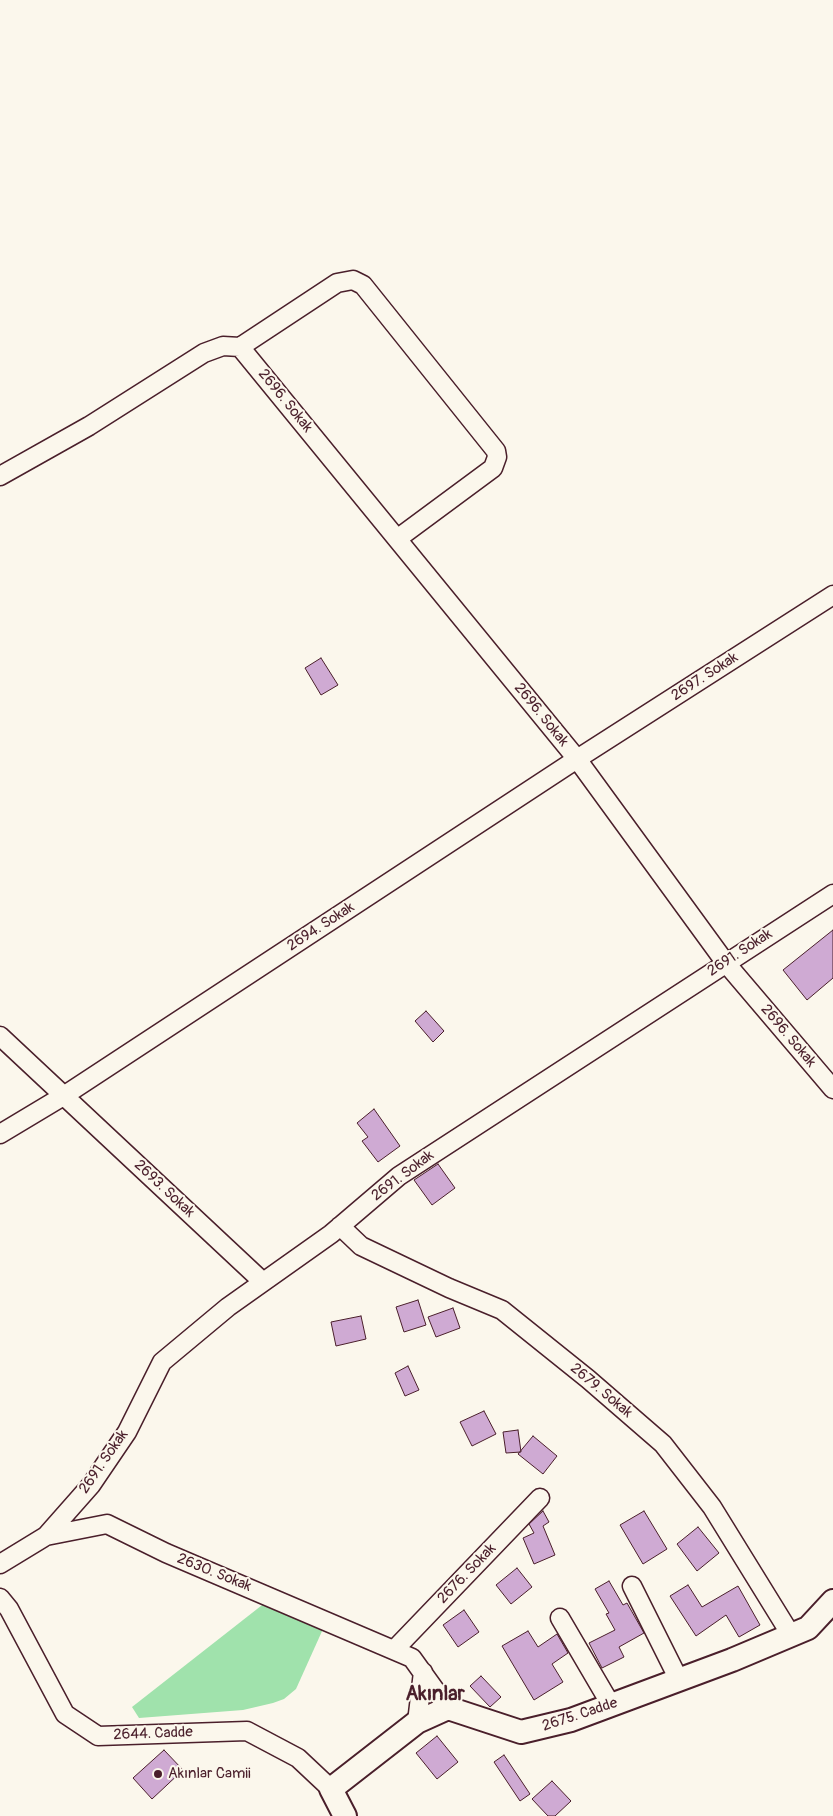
<!DOCTYPE html>
<html>
<head>
<meta charset="utf-8">
<style>
  body { margin:0 }
  canvas { display:block; background:#fbf7ec }
</style>
</head>
<body>
<canvas width="833" height="1816"></canvas>
<script>
const context = document.querySelector('canvas').getContext('2d');
context.lineJoin = 'round';
function fillPath(path, color) { context.fillStyle = color; context.fill(path, 'evenodd'); }
const shape = rows => new Path2D(rows.map(r => 'M' + r).join(''));
function stroke(path, color, width, dash) { context.strokeStyle = color; context.lineWidth = width; context.lineCap = dash ? 'butt' : 'round'; context.setLineDash(dash || []); context.stroke(path); }
function label(font, color, halo, rows, align = 'center') {
  context.font = font + ' Pangolin,sans-serif'; context.lineWidth = 4; context.setLineDash([]); context.textBaseline = 'middle'; context.strokeStyle = halo; context.fillStyle = color; for (const [text, x, y, turn = 0] of rows) {
    context.save(); context.translate(x, y); context.rotate((+turn || 0) * Math.PI / 180); context.textAlign = isNaN(turn) ? turn : align; if (halo) context.strokeText(text, 0, 0); context.fillText(text, 0, 0); context.restore();
  }
}
const green = shape([
  [266,1602,323,1629,296,1689,284,1699,273,1703,243,1710,139,1718,132,1707]
]);
const building = shape([
  [321,658,338,685,321,695,305,668,321,658],
  [833,930,833,978,807,1000,783,970,833,930],
  [426,1011,444,1031,433,1042,415,1021,426,1011],
  [374,1109,400,1146,378,1162,362,1141,368,1137,357,1123,374,1109],
  [438,1164,455,1188,432,1205,414,1180,438,1164],
  [418,1300,426,1325,404,1332,396,1307,418,1300],
  [453,1308,460,1328,436,1337,428,1317,453,1308],
  [361,1316,366,1339,336,1346,331,1322,361,1316],
  [408,1366,419,1390,405,1396,395,1373,408,1366],
  [484,1411,496,1434,472,1446,460,1422,484,1411],
  [518,1430,521,1452,506,1453,503,1432,518,1430],
  [533,1436,557,1456,543,1474,518,1454,533,1436],
  [543,1511,549,1522,543,1526,555,1555,534,1564,523,1538,534,1533,529,1524,543,1511],
  [644,1511,667,1549,643,1564,620,1525,644,1511],
  [698,1527,719,1553,697,1571,677,1544,698,1527],
  [517,1568,532,1587,511,1604,496,1585,517,1568],
  [609,1581,623,1605,627,1603,644,1633,619,1647,624,1657,602,1668,589,1643,615,1630,606,1614,609,1613,595,1589,609,1581],
  [688,1585,702,1607,738,1586,760,1625,739,1637,726,1615,696,1636,670,1596,688,1585],
  [464,1610,479,1632,458,1647,443,1625,464,1610],
  [528,1631,538,1647,557,1634,568,1653,552,1664,563,1682,534,1700,502,1646,528,1631],
  [481,1676,501,1697,490,1707,470,1686,481,1676],
  [437,1736,458,1762,437,1779,416,1753,437,1736],
  [164,1750,183,1770,152,1799,133,1778,164,1750],
  [504,1755,530,1794,520,1801,494,1762,504,1755],
  [552,1781,571,1801,555,1816,548,1816,532,1799,552,1781]
]);
const minor = shape([
  [240,347,577,759,725,962,833,1089],
  [0,476,89,426,204,353,223,346,240,347,337,283,353,280,363,285,496,451,497,457,493,468,397,539],
  [0,1036,263,1282],
  [0,1134,65,1095,577,759,833,595],
  [340,1226,361,1246,449,1288,502,1310,588,1379,663,1444,712,1507,791,1635],
  [46,1536,91,1485,127,1432,162,1362,228,1307,331,1234,399,1176,833,894],
  [0,1564,46,1536,107,1524,166,1553,412,1658,448,1708],
  [632,1586,679,1680],
  [0,1598,9,1609,65,1714,98,1736,247,1731,298,1758,331,1789],
  [560,1618,611,1705],
  [394,1650,540,1498],
  [417,1722,423,1672]
]);
const tertiary = shape([
  [345,1816,331,1789,417,1722,448,1708,521,1732,571,1720,732,1660,808,1628,833,1601]
]);
const markers = [
  [158,1774,5,"#4a1f2b"]
];
const streetNames = [
  ["2696. Sokak",285,401,51],
  ["2697. Sokak",705,677,-33],
  ["2696. Sokak",541,715,51],
  ["2694. Sokak",321,927,-33],
  ["2691. Sokak",740,953,-33],
  ["2696. Sokak",788,1036,50],
  ["2691. Sokak",403,1176,-37],
  ["2693. Sokak",164,1189,43],
  ["2679. Sokak",601,1391,40],
  ["2691. Sokak",104,1462,-55],
  ["2630. Sokak",214,1573,22],
  ["2676. Sokak",467,1574,-46],
  ["2675. Cadde",580,1715,-18],
  ["2644. Cadde",153,1734,-2]
];
const poiNames = [
  ["Akınlar Camii",168,1774]
];
const districtNames = [
  ["Akınlar",435,1695]
];
fillPath(green, '#a0e2ac');
fillPath(building, '#cfaad3');
stroke(building, '#4a1f2b', 1);
stroke(minor, '#4a1f2b', 21);
stroke(tertiary, '#4a1f2b', 26);
stroke(minor, '#fbf7ec', 18);
stroke(tertiary, '#fbf7ec', 22);
for (const [x, y, r, color] of markers) { const dot = new Path2D(); dot.arc(x, y, r, 0, 2 * Math.PI); context.fillStyle = color; context.fill(dot); stroke(dot, '#fbf7ec', 2); }
label('15px', '#4a1f2b', '#fbf7ec', streetNames);
label('15px', '#4a1f2b', '#fbf7ec', poiNames, 'left');
label('bold 20px', '#4a1f2b', '#fbf7ec', districtNames);
</script>
</body>
</html>
